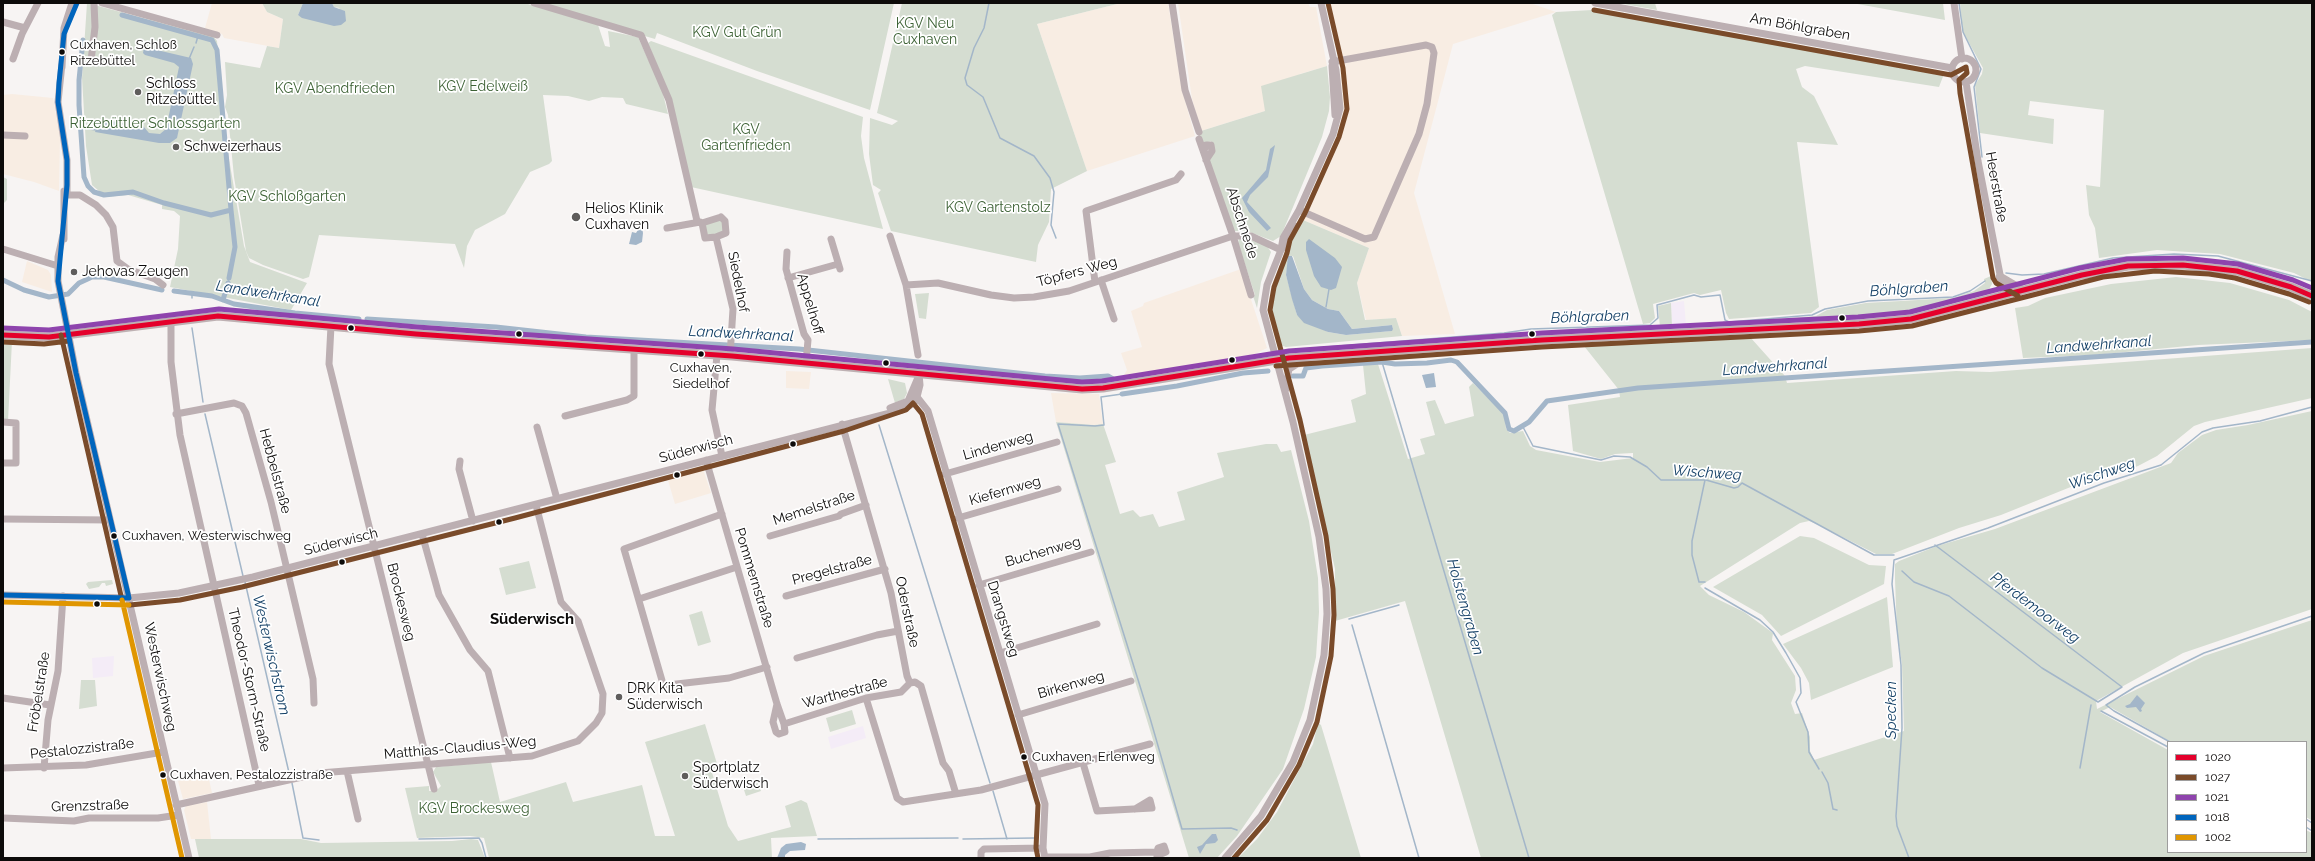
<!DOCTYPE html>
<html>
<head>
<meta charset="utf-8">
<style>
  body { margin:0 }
  #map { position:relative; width:2315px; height:861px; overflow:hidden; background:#f7f4f3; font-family:Raleway,sans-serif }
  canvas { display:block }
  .frame { position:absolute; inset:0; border:4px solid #0d0b0a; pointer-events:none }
  .legend { position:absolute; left:2167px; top:741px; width:140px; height:112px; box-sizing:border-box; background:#fff; border:1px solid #9e9d9d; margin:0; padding:5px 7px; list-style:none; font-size:12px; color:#0d0b0a }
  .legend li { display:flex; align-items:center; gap:8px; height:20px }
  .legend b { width:20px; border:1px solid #9e9d9d }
</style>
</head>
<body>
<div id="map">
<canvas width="2315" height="861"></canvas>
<div class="frame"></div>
<ul class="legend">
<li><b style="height:5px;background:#e4002b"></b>1020</li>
<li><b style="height:5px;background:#7a4b2a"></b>1027</li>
<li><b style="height:5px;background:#8e44ad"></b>1021</li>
<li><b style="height:5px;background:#0065bd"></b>1018</li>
<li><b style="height:5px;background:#e09601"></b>1002</li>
</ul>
</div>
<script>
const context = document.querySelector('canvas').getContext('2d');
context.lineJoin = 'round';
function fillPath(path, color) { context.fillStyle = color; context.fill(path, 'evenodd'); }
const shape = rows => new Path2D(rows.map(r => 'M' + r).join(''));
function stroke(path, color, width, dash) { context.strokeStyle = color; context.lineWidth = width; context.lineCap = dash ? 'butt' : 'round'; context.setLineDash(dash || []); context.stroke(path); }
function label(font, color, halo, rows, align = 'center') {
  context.font = font + ' Raleway,sans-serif'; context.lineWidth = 3.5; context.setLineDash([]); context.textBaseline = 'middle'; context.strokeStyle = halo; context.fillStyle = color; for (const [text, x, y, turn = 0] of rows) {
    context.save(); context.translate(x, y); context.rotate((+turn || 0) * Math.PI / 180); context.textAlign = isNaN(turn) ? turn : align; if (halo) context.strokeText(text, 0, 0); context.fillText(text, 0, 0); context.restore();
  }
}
const commercial = shape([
  [212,3,262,3,267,12,283,19,279,48,224,38,222,34,205,28],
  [1121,3,1168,3,1182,90,1195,136,1087,171,1037,24],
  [1178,3,1308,3,1310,7,1316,7,1327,66,1300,74,1265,111,1201,131,1192,99],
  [1327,3,1530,3,1556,12,1453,44,1414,193,1455,334,1402,336,1396,318,1366,320,1357,283,1369,248,1303,220,1337,136,1343,111,1340,68],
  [12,94,53,98,60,138,59,191,34,182,3,174,3,95],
  [27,261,48,270,51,275,52,292,22,282],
  [1241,269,1267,348,1255,354,1227,359,1213,364,1121,380,1127,370,1121,353,1142,347,1131,311,1143,306,1144,303],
  [786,371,811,372,809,389,786,388],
  [1051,393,1099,394,1103,424,1094,425,1056,422],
  [697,468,703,469,711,493,675,504,667,477],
  [208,775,212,793,183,799,178,781],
  [207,802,211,839,191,839,184,810,186,806]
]);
const industrial = shape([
  [1684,301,1686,325,1672,326,1671,303],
  [114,656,113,676,93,678,92,658],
  [863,726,866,738,831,749,828,737]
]);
const green = shape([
  [87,3,214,37,217,41,228,153,244,246,250,262,307,283,291,310,170,287,178,249,180,216,174,211,162,209,162,205,128,195,106,197,92,185,86,146,82,78],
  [262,3,303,3,298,15,318,21,340,8,334,7,332,3,525,3,534,6,535,3,894,3,870,110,757,71,657,33,655,39,597,22,605,46,610,47,608,31,638,37,662,90,668,114,626,104,623,98,602,97,589,101,568,96,543,95,552,161,549,164,530,172,505,214,475,230,467,246,464,268,455,244,319,235,309,277,303,279,263,265,249,258,246,251,234,177,228,115,225,107,227,95,225,62,260,68,267,46,279,48,283,19,267,12],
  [902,3,1121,3,1037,24,1087,171,1051,189,1049,222,1038,245,1036,262,891,231,878,193,881,190,873,185,869,154,870,118,892,125,898,121,877,113],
  [1618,3,1655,3,1657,10],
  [1852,3,1943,3,1945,20],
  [1960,3,2312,3,2312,282,2294,273,2220,254,2157,250,2099,258,2095,228,2089,215,2086,185,2100,187,2104,110,2030,101,2028,115,2054,119,2053,144,1980,133,1975,85,1982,74,1983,68,1963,32],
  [1592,10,1944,74,1939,87,1805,66,1796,69,1802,87,1814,96,1838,145,1797,142,1819,307,1811,313,1729,319,1726,313,1721,290,1700,295,1694,293,1653,304,1655,318,1650,323,1643,324,1552,15,1556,12],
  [651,41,863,117,861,136,864,158,883,229,691,187,671,99,648,43],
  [1327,66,1330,97,1329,111,1322,137,1281,236,1273,241,1247,231,1234,231,1209,161,1214,151,1211,141,1202,144,1199,135,1201,131,1265,111,1261,86],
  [3,177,7,179,7,200,3,204],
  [722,220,724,230,712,237,706,233,705,223],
  [1303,220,1369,248,1357,283,1365,320,1396,318,1402,336,1286,347,1280,345,1272,320,1270,297,1274,282,1285,253],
  [1289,256,1293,256,1304,289,1312,300,1328,309,1339,311,1352,329,1392,325,1393,329,1391,331,1346,335,1328,332,1297,315,1286,275],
  [1239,238,1246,238,1267,246,1271,252,1261,282,1257,308,1253,296,1255,295,1238,243],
  [1991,276,1992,284,1988,291,1926,310,1827,319,1724,324,1723,321,1729,323,1816,316,1827,310,1866,303,1953,298,1974,291,1985,283,1984,279],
  [2176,277,2230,283,2289,300,2312,312,2312,340,2198,345,2095,355,2023,358,2015,308,2028,306,2045,298,2111,284],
  [929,293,926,319,919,318,915,294],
  [1671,303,1672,326,1660,327,1658,306],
  [1750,337,1785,376,1787,383,1956,371,1990,372,2312,348,2312,398,2205,422,2194,426,2157,456,2138,466,2119,473,2103,474,2001,515,1959,528,1892,554,1876,554,1819,525,1809,521,1800,523,1700,586,1709,595,1744,612,1773,633,1772,640,1795,676,1796,690,1791,703,1795,714,1802,713,1810,737,1810,751,1814,760,1904,731,1902,664,1897,633,1895,579,1895,564,1899,561,1937,546,1995,529,2171,463,2178,453,2202,435,2216,430,2248,425,2312,411,2312,609,2183,653,2096,701,2097,709,2204,656,2312,620,2311,820,2306,817,2306,742,2171,742,2110,707,2100,712,2168,750,2168,852,2306,852,2306,830,2312,833,2312,858,1481,858,1405,601,1335,621,1335,569,1304,435,1356,422,1351,400,1366,394,1363,365,1378,364,1408,459,1425,454,1420,439,1435,435,1426,402,1435,400,1445,424,1474,416,1469,387,1473,383,1501,411,1505,417,1506,429,1510,433,1523,431,1530,446,1536,450,1600,462,1633,458,1633,453,1615,454,1601,459,1573,451,1568,405,1620,397,1619,390,1584,346],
  [3,341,12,341,8,421,3,421],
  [888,379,905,383,907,393,904,399,895,403],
  [1056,422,1094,425,1103,424,1116,462,1105,465,1120,514,1133,510,1140,517,1153,514,1159,527,1185,520,1177,492,1224,477,1217,453,1266,444,1277,444,1281,452,1291,450,1309,521,1318,578,1319,612,1316,657,1304,709,1283,769,1237,836,1217,858,1189,858],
  [1800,536,1814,538,1869,565,1886,566,1884,584,1781,636,1762,615,1713,587],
  [529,561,536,588,506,595,499,568],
  [112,580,113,584,106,586,105,583,102,583,99,587,89,589,86,584,88,582],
  [1887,597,1893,667,1811,700,1809,683,1801,668,1783,644],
  [702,611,711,642,698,646,689,615],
  [81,680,95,680,97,706,79,709],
  [852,710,856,724,830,732,826,718],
  [1318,723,1321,725,1361,858,1238,858,1257,839,1277,812,1313,744],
  [705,724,718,767,711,769,728,826,738,841,791,827,785,806,801,800,807,803,817,836,771,838,772,858,489,858,484,838,470,836,417,838,405,788,429,786,429,791,437,790,441,786,433,772,436,767,491,762,500,802,566,782,573,802,642,785,655,836,675,836,645,742],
  [758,783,761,791,746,796,743,787],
  [195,839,301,839,321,843,452,841,471,839,478,840,485,858,199,858]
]);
const water = shape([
  [303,3,332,3,334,7,345,11,346,21,341,25,334,26,302,18,298,15],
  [144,47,191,58,193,64,177,138,170,143,159,143,95,132,98,124,104,120,143,126,149,133,160,134,166,129,179,67,174,63,145,55,143,53],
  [1275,145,1268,177,1250,195,1247,202,1271,228,1267,231,1249,212,1242,198,1266,170,1270,149],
  [639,228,642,228,643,233,642,242,636,245,629,244,632,232,636,233],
  [1309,239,1335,258,1342,267,1336,288,1331,290,1321,287,1314,276,1306,250,1306,242],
  [1288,256,1292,256,1304,289,1312,300,1328,309,1339,311,1352,329,1392,325,1393,329,1392,331,1346,335,1328,332,1304,323,1297,315,1292,299,1286,275],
  [1434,373,1436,387,1426,388,1422,375],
  [2137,695,2145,703,2141,709,2142,711,2140,712,2136,707,2127,708,2125,706,2130,704],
  [1212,834,1216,834,1218,840,1215,843,1206,844,1200,854,1197,847,1202,845],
  [801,842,806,844,805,850,790,851,785,855,785,858,777,858,781,848,786,844]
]);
const stream = shape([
  [989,3,984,28,974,48,965,78,967,85,983,97,1000,138,1034,156,1050,178,1054,192,1051,225,1056,238],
  [1959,3,1963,32,1981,69,1974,87,1982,157],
  [196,43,198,36],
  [189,59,194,47],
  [81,128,97,130],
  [2006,273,2022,275,2044,274,2113,258,2174,254,2218,256,2312,281],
  [192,293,192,298],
  [1326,307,1329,289],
  [192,328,203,402],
  [1313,348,1504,333,1531,329,1650,325,1658,318,1657,305,1694,295,1701,297,1720,295,1725,320,1729,322,1812,315,1825,309,1868,301,1953,297,1970,291,1985,281],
  [1382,362,1529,858],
  [1122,394,1101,397,1104,425,1095,426,1058,424,1150,718,1182,829,1231,828,1237,830],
  [205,414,243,576],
  [879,425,990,783],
  [1523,427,1533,446,1601,460,1614,456,1630,457,1647,467,1661,480,1706,480,1734,488,1738,487,1742,483,1874,555,1894,555],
  [1902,571,1914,582,1949,596,2042,668,2098,702,2122,687,1935,545],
  [245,582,290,777],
  [1705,582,1699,582,1692,555,1692,541,1705,480],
  [1705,588,1760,620,1773,632,1786,653,1800,678,1801,693,1796,702,1808,732,1809,752,1819,769],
  [1349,619,1399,605],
  [1352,625,1419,858],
  [2101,711,2168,747],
  [2170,742,2114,711,2106,705,2135,687,2204,653,2312,616],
  [2080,768,2091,705],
  [1822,772,1828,783,1833,809,1837,810],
  [292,783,303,838,319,840],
  [993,791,1007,839],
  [2306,819,2312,823],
  [2306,827,2312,831],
  [419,839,479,838,482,843,486,858],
  [818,839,958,838],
  [963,839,1034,838],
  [1909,858,1897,826,1896,816,1902,728,1901,665,1892,584,1894,560,1988,528,2104,483,2161,465,2202,432,2213,428,2260,421,2312,407]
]);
const canal = shape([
  [122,15,212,40,217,50,231,210],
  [83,40,79,80,79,105,84,177,88,186,94,192,104,195,133,192,164,203,211,215,231,210,235,247,229,278],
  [3,280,24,290,49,297,68,294,79,283,92,277,104,277,162,290],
  [174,291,212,296,234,304,295,313,359,319],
  [223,300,228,283],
  [367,319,496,327,586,337,799,349,1045,376,1080,378,1108,376,1113,379],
  [1293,376,1303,376,1306,368,1322,366,1382,362,1395,364,1427,363,1451,360,1457,362,1505,413,1509,429,1514,431,1529,422,1547,401,1638,388,2312,342],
  [1122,394,1177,386,1243,373,1268,371]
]);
const minor = shape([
  [102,3,217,35],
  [534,3,641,35,669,100,697,221],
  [1172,3,1185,90,1199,132],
  [1595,3,1952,68],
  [1954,3,1962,59],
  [3,22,25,28],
  '1952 70a12 12 0 1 1 24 0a12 12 0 1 1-24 0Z',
  [13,59,22,34,38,3],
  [91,61,95,27,94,3],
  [62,64,58,102,67,160,67,193,65,195],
  [1332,66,1335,115],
  [62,67,64,28,72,3],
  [1966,82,1978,161,2004,295],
  [3,135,25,136],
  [1199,139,1233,236,1251,295],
  [1204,151,1206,145,1211,145,1212,151,1206,160],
  [65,195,80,195,96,205,106,215,113,227,117,261,128,269,155,279,163,285],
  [1299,210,1365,239,1374,237,1419,134,1427,104,1434,53,1432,47,1426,45,1332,62],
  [721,217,725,221,726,233,716,237,705,238,702,223,721,217],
  [667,228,700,222],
  [63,235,58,257,58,281,76,373,189,858],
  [890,236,906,285,918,355],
  [716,237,733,309,730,356],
  [64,239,64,191],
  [831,239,840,269],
  [1283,248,1295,226],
  [3,249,58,266],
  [787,252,786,269,804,334,808,340,806,363],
  [788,278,838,264],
  [1101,280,1114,319],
  [1095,282,1086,211,1176,180,1181,174],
  [906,285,938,283,991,295,1014,298,1034,297,1069,291,1233,236,1251,236,1281,250],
  [171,321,171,362,180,435,259,785],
  [331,326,329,364,434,789],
  [717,355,712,410,722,456],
  [1286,389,1289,368],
  [911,395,917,397,928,411,1045,804,1043,848,1045,858],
  [890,408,908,401,919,375],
  [176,414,234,403,242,406,246,413,271,502,313,679,314,703],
  [565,416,627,400,634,396,634,349],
  [3,422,16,423,16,463,3,463],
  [842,424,891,593,907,676,910,683,915,682,921,686,943,763,949,771,956,794],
  [537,427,557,499],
  [706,460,777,704,784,724,785,732,779,734,776,732,773,722,777,704],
  [460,461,459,469,473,521],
  [945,474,1057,442],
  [722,514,624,549,663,684,668,685,729,678,767,667],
  [958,518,1058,489],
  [3,519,110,520],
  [422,534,439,595,470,650,488,671,510,758],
  [770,536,839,516,841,514,866,505],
  [979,585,1091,552],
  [3,595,129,598,179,593,253,577,902,410,914,403,917,397,920,385,919,374],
  [786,596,885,569],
  [639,599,737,567],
  [1000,653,1097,624],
  [797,658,877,635,898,631],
  [3,698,50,705],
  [866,698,897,798,903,802,981,790,1150,744],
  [1018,715,1131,681],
  [784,724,866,698,901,692,910,683],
  [1083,763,1097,811,1152,808,1150,800,1135,809],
  [3,768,86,765,163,752],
  [44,768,48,720,58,671,63,596],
  [347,771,358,819],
  [176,805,320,773,532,756,578,741,596,723,602,713,603,694,578,621,561,602,536,505],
  [3,818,74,821,89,818,158,818,178,815],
  [1045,857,1090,857,1110,853,1157,852,1161,854,1166,852,1164,846,1158,848,1157,852,1157,858],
  [981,858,981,852,984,849,1043,848],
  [1225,858,1261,816,1293,762,1310,720,1324,655,1327,614,1326,589,1319,537,1293,422,1263,310,1267,285,1281,250,1283,238,1299,210,1333,134,1340,108,1336,70,1321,3]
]);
const major = shape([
  [2000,277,2022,290],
  [3,335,49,337,218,316,416,334,732,356,1082,389,1103,388,1289,358,1542,340,1859,324,1911,319,2082,275,2128,266,2183,265,2237,271,2291,287,2312,296],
  [1289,368,1297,363,1308,361]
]);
const bus1 = shape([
  [3,335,49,337,218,316,416,334,732,356,1082,389,1103,388,1289,358,1542,340,1859,324,1911,319,2082,275,2128,266,2183,265,2237,271,2291,287,2312,296]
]);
const bus2 = shape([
  [1594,10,1951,75,1966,67,1967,73,1959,80,1960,93,1993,278,1996,283,2018,296],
  [61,335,122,600],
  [3,342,44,344,69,341],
  [1276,366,1542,347,1859,331,1912,326,2103,277,2155,271,2209,274,2235,278,2289,294,2309,302],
  [130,605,180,600,242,587,515,518,844,431,906,410,913,403,922,414,1038,805,1036,848,1038,858],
  [1234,858,1267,820,1299,765,1317,722,1331,656,1334,615,1333,589,1326,536,1300,420,1270,310,1274,287,1287,253,1290,240,1305,213,1339,137,1347,109,1343,68,1328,3]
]);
const bus3 = shape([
  [3,328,49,330,219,309,417,327,733,349,1082,382,1102,381,1289,351,1542,333,1858,317,1910,312,2080,268,2127,259,2183,258,2238,264,2293,280,2312,288]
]);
const bus4 = shape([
  [77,3,64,34,59,83,58,102,67,160,67,185,58,281,76,373,129,598],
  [3,595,129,598]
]);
const bus5 = shape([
  [122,600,182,858],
  [3,602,129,605]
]);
const markers = [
  [62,52,3.5,"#0d0b0a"],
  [138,92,4,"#5f5d5c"],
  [176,147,4,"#5f5d5c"],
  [576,217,5,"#5f5d5c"],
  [74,272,4,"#5f5d5c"],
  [1842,318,3.5,"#0d0b0a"],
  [351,328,3.5,"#0d0b0a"],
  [519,334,3.5,"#0d0b0a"],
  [1532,334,3.5,"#0d0b0a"],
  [701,354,3.5,"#0d0b0a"],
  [1232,360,3.5,"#0d0b0a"],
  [886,363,3.5,"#0d0b0a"],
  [793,444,3.5,"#0d0b0a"],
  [677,475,3.5,"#0d0b0a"],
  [499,522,3.5,"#0d0b0a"],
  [114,536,3.5,"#0d0b0a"],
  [342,562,3.5,"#0d0b0a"],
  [97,604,3.5,"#0d0b0a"],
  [619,697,4,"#5f5d5c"],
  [1024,757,3.5,"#0d0b0a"],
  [163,775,3.5,"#0d0b0a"],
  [685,776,4,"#5f5d5c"]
];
const busNames = [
  ["Cuxhaven, Schloß",70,45],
  ["Ritzebüttel",70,61],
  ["Cuxhaven,",701,368,"center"],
  ["Siedelhof",701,384,"center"],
  ["Cuxhaven, Westerwischweg",122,536],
  ["Cuxhaven, Erlenweg",1032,757],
  ["Cuxhaven, Pestalozzistraße",170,775]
];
const parkNames = [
  ["KGV Neu",925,24],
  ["Cuxhaven",925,40],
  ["KGV Gut Grün",737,33],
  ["KGV Edelweiß",483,87],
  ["KGV Abendfrieden",335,89],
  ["Ritzebüttler Schlossgarten",155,124],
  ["KGV",746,130],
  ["Gartenfrieden",746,146],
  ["KGV Schloßgarten",287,197],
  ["KGV Gartenstolz",998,208],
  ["KGV Brockesweg",474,809]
];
const streetNames = [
  ["Am Böhlgraben",1800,27,10],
  ["Heerstraße",1996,187,80],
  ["Abschnede",1242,223,72],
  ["Töpfers Weg",1077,272,-15],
  ["Siedelhof",738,282,79],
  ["Appelhoff",810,304,74],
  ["Lindenweg",998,446,-16],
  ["Süderwisch",696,449,-15],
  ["Hebbelstraße",275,471,75],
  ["Kiefernweg",1005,491,-16],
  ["Memelstraße",814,508,-18],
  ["Süderwisch",341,542,-14],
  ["Buchenweg",1043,552,-16],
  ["Pregelstraße",832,570,-15],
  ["Pommernstraße",754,578,73],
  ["Brockesweg",401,602,76],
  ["Oderstraße",907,612,78],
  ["Drangstweg",1003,619,73],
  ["Westerwischweg",160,677,78],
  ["Theodor-Storm-Straße",249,680,77],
  ["Birkenweg",1071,685,-16],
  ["Fröbelstraße",39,692,-81],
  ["Warthestraße",845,693,-15],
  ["Matthias-Claudius-Weg",460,748,-5],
  ["Pestalozzistraße",82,749,-6],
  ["Grenzstraße",90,806,-2]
];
const poiNames = [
  ["Schloss",146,84],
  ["Ritzebüttel",146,100],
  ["Schweizerhaus",184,147],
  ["Helios Klinik",585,209],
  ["Cuxhaven",585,225],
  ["Jehovas Zeugen",82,272],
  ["DRK Kita",627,689],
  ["Süderwisch",627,705],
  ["Sportplatz",693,768],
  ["Süderwisch",693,784]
];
const waterNames = [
  ["Böhlgraben",1909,289,-4],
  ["Landwehrkanal",268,294,9],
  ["Böhlgraben",1590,317,-2],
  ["Landwehrkanal",741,334,3],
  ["Landwehrkanal",2099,345,-4],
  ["Landwehrkanal",1775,367,-4],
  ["Wischweg",1707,473,4],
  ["Wischweg",2102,474,-19],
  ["Holstengraben",1465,607,74],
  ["Pferdemoorweg",2035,608,37],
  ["Westerwischstrom",271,655,77],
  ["Specken",1891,710,-90]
];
const neighbourhoodNames = [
  ["Süderwisch",532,619]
];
fillPath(commercial, '#f8ede3');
fillPath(industrial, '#f4ecf7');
fillPath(green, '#d5ddd1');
fillPath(water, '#a3b6c9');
stroke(stream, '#a3b6c9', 1.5);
stroke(canal, '#a3b6c9', 5);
stroke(minor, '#bcafb2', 7);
stroke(major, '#beb1b3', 9);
stroke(bus1, '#e4002b', 5);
stroke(bus2, '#7a4b2a', 5);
stroke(bus3, '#8e44ad', 5);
stroke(bus4, '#0065bd', 5);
stroke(bus5, '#e09601', 5);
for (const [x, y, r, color] of markers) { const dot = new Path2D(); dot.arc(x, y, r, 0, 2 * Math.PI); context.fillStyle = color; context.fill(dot); stroke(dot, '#fff', 1.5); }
label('13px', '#0d0b0a', '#fff', busNames, 'left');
label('14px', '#3c6134', '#fff', parkNames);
label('14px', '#0d0b0a', '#fff', streetNames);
label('14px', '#0d0b0a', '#fff', poiNames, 'left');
label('italic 15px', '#164268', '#fff', waterNames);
label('bold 15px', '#0d0b0a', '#fff', neighbourhoodNames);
</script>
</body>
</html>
